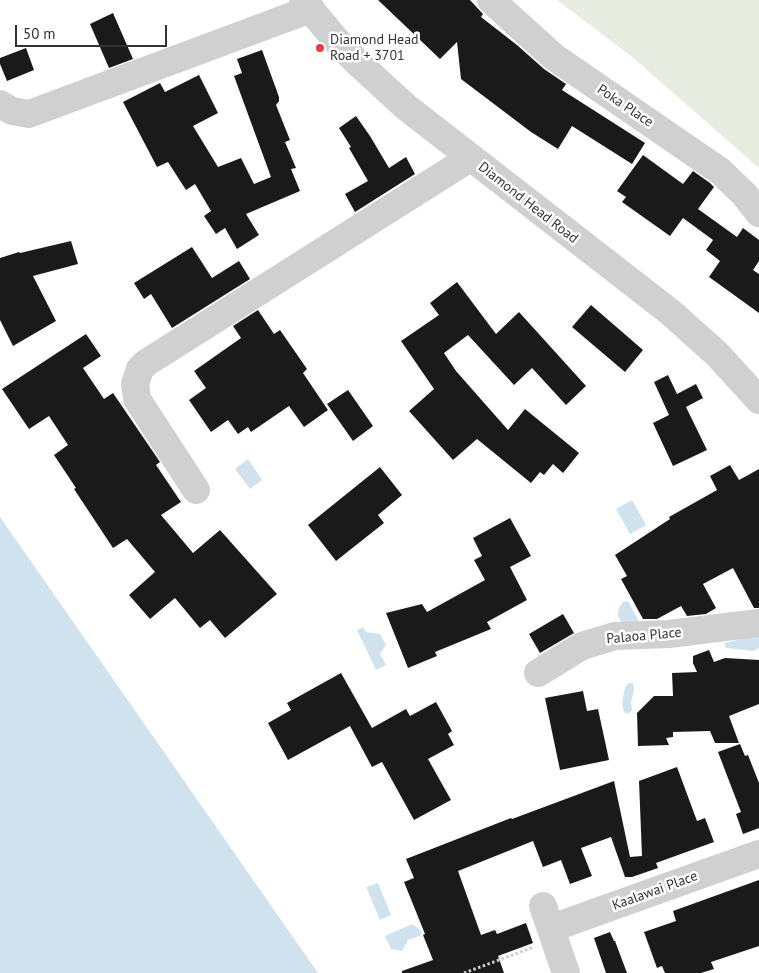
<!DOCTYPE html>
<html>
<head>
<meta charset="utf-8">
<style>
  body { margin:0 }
  #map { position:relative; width:759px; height:973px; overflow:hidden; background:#fff; font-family:"PT Sans",sans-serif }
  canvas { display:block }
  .scale { position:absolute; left:15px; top:25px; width:152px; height:22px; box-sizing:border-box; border:2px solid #333; border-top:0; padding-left:6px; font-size:15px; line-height:18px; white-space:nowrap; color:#333; -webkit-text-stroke:4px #fff; paint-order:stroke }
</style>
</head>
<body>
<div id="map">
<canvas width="759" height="973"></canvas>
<div class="scale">50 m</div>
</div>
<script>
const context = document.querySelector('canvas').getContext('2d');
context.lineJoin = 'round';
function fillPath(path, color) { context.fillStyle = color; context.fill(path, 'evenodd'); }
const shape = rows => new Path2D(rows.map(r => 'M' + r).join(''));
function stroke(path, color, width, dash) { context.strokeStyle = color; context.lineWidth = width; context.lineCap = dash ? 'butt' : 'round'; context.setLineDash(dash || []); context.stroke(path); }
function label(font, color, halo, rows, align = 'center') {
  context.font = font + ' "PT Sans",sans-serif'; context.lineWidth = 5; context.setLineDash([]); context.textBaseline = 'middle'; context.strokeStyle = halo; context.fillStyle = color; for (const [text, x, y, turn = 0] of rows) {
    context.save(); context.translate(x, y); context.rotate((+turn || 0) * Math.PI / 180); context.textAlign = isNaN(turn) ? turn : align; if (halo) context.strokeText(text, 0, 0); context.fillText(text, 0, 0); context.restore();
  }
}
const green = shape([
  [557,0,759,0,759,168,631,56]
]);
const water = shape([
  [248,459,262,480,250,489,235,469],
  [632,500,646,525,630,534,616,509],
  [0,517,318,973,0,973],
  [628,601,641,625,622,624,618,616,619,608,623,602],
  [363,627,366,632,380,634,386,645,380,654,386,665,376,670,357,630],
  [759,635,759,648,754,651,726,648,724,643],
  [629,683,633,683,634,689,631,703,632,710,628,714,624,712,622,703,625,687],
  [378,883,391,915,380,920,366,887],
  [412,924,419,929,422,933,420,936,408,940,402,951,391,949,385,936]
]);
const building = shape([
  [378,0,470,0,483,14,481,17,517,45,544,69,566,84,562,90,645,143,632,164,572,126,558,149,531,132,461,79,457,42,440,59],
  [113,13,133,59,109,68,90,24],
  [26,48,34,70,7,81,0,64,0,58],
  [262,50,279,97,279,101,276,105,290,140,285,142,296,168,291,169,300,191,246,214,259,235,237,249,225,228,216,234,204,216,211,211,195,184,186,190,168,162,157,167,123,102,160,83,165,92,199,75,218,113,193,126,218,167,241,158,254,184,271,177,234,76,242,73,237,59],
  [356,116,370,136,389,168,406,157,415,174,355,212,345,194,368,181,349,148,351,147,339,128],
  [643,155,683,184,693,171,710,183,714,187,698,209,737,237,743,228,759,240,759,261,753,270,759,274,759,313,709,277,720,261,706,250,713,240,683,218,670,236,622,202,626,197,617,191],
  [71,241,78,264,33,276,56,321,13,346,0,320,0,258,19,252,20,253],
  [192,247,212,278,239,261,250,279,172,328,151,294,144,299,134,283],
  [457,282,496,334,519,312,586,386,566,405,532,368,514,385,468,335,444,353,456,371,508,430,525,409,579,453,563,473,553,464,544,475,540,472,531,483,477,439,453,460,409,411,434,389,401,341,439,315,430,303],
  [591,305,643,350,625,372,572,327],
  [258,310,274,334,280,330,307,369,303,373,328,410,304,427,289,406,251,432,248,427,238,434,228,420,211,432,189,400,206,388,194,371,241,338,233,326],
  [86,334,101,356,83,368,104,399,113,393,160,462,156,465,181,502,161,515,193,553,220,530,277,594,225,638,210,620,200,628,175,598,150,619,129,595,155,572,127,539,113,548,74,489,76,488,54,455,68,445,49,416,29,429,2,389],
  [668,375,677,394,696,384,703,398,686,407,707,450,673,466,653,423,669,415,654,382],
  [348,390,373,426,353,441,327,404],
  [730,465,739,480,759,469,759,608,754,608,733,568,703,584,716,608,706,614,687,616,681,606,657,619,643,619,621,579,627,576,615,555,670,519,669,517,717,490,710,476],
  [380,467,402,495,378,515,384,523,336,561,308,525],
  [510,518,531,556,510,567,527,600,487,622,491,629,435,652,437,656,408,668,386,613,422,604,427,612,485,580,474,560,482,556,473,538],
  [563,614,574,633,540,653,529,634],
  [709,650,714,662,725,658,759,660,759,704,729,716,739,743,715,743,710,731,673,732,673,737,666,738,669,745,638,746,637,713,654,696,673,696,672,673,697,672,693,663,693,656],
  [341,673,372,728,406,709,410,716,436,702,452,731,448,734,454,745,428,759,451,800,414,820,382,762,372,767,350,726,288,760,268,723,291,710,287,703],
  [583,691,587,711,598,709,609,760,560,770,545,698],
  [740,744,745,756,748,755,759,783,759,828,743,834,736,814,741,812,718,752],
  [677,767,697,821,705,818,714,842,656,863,658,868,632,877,625,877,611,837,581,848,592,876,570,884,561,860,543,867,533,841,458,871,481,935,495,930,497,934,526,923,533,943,498,956,504,973,402,973,402,971,433,960,423,935,425,934,404,882,414,878,406,859,511,818,512,819,614,781,630,857,642,856,639,781],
  [759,880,759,946,711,962,714,969,701,973,665,973,662,966,657,968,644,932,676,921,673,911],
  [610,932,614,941,615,941,627,973,606,973,594,938]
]);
const path = shape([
  [464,973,534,947]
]);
const minor = shape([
  [303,0,335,39,357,62,406,107,670,312,717,354,759,400],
  [491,0,554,57,720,171,744,194,759,213],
  [0,104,12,111,29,114,311,9],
  [196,490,137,399,135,384,140,369,146,363,470,158],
  [538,673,582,646,615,636,669,634,759,623],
  [543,906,566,973],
  [552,928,759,854]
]);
const markers = [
  [320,48,5,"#e63946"]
];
const poiNames = [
  ["Diamond Head",330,40],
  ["Road + 3701",330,56]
];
const streetNames = [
  ["Poka Place",625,106,34],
  ["Diamond Head Road",528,203,38],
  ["Palaoa Place",644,636,-5],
  ["Kaalawai Place",655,891,-20]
];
fillPath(green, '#e6ecdf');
fillPath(water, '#cfe2ee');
fillPath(building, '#1a1a1a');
stroke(path, '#cdcdcd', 3, [2.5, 2.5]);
stroke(minor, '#d0d0d0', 28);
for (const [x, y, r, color] of markers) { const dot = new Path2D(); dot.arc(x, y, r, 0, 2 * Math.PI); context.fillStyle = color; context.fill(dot); stroke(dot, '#fff', 2); }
label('14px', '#333', '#fff', poiNames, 'left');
label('14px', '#333', '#fff', streetNames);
</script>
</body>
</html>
